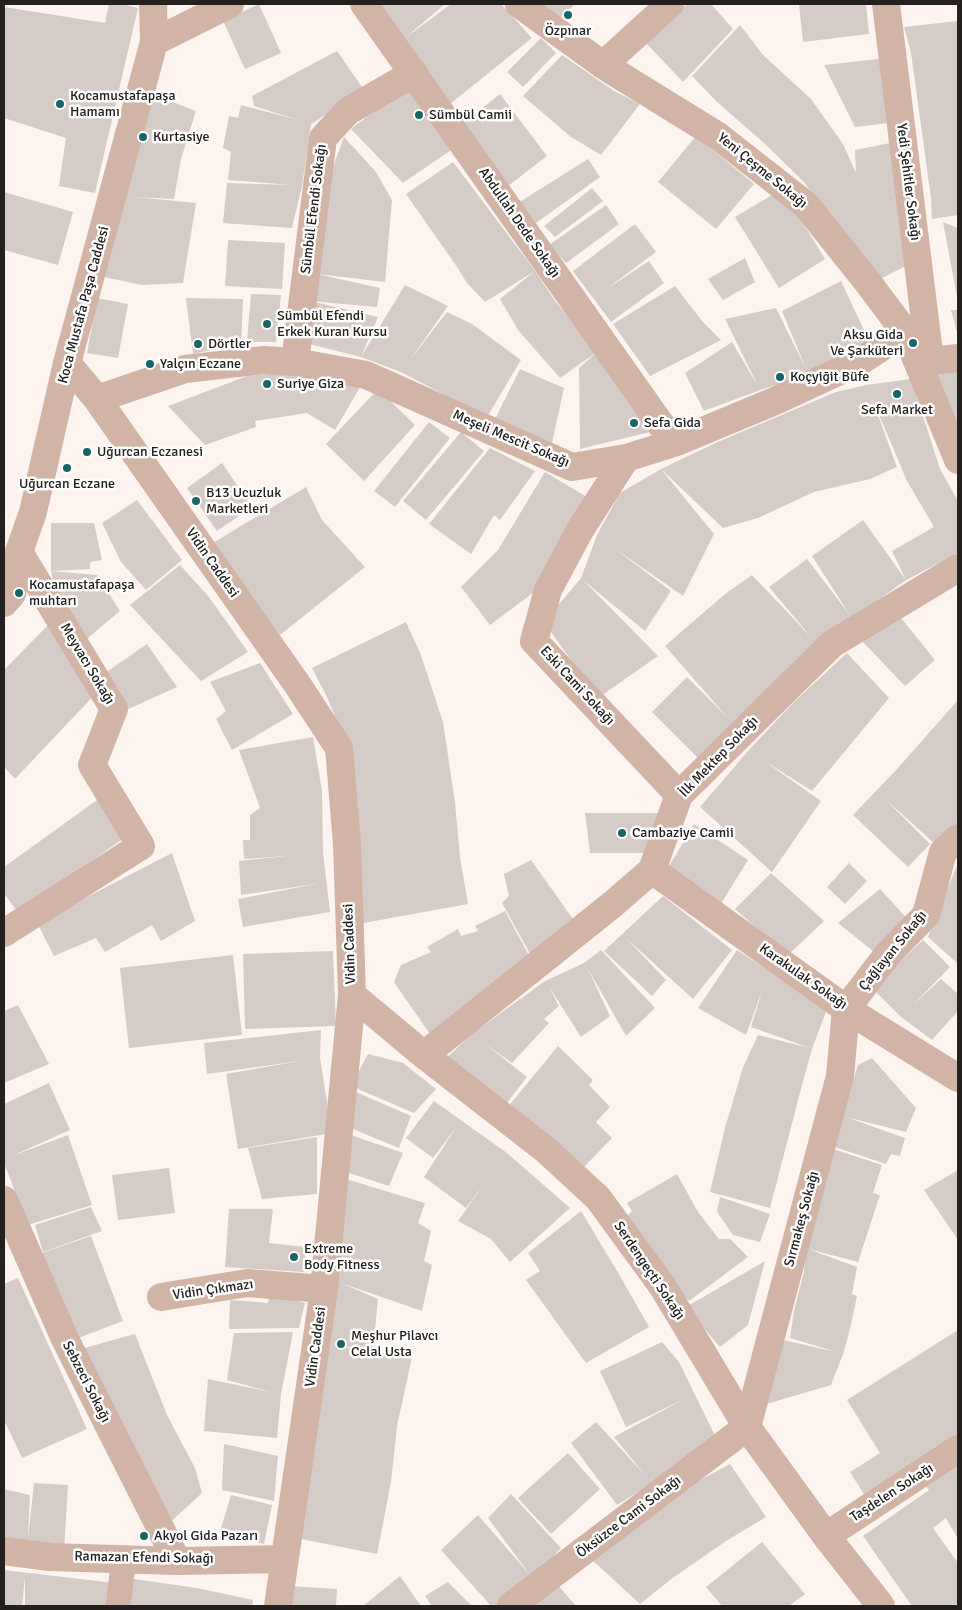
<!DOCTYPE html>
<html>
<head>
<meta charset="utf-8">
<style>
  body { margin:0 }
  #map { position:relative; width:962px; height:1610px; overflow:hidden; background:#fef4ef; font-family:Signika,sans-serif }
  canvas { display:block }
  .frame { position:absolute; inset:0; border:5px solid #23201e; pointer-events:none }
</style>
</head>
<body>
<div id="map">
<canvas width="962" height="1610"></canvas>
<div class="frame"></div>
</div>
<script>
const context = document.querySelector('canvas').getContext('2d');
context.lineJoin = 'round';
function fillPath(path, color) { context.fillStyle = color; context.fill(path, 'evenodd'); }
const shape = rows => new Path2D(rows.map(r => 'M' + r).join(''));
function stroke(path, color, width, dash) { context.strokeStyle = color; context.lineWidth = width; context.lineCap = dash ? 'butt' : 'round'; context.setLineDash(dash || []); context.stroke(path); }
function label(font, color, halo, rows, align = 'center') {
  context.font = font + ' Signika,sans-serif'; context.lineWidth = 5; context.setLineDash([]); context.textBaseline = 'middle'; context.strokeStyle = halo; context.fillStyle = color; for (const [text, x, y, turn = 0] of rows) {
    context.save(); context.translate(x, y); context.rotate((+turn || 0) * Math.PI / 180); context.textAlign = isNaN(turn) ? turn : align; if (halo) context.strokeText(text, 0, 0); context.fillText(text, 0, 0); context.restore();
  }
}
const building = shape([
  [109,4,122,4,138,8,95,193,59,186,66,138,4,118,4,7,105,23],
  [259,4,281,53,245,69,223,21],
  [374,4,445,4,405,38,451,4,501,4,532,38,450,104],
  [538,4,575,4,557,22],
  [687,4,711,4,733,29,683,82,646,43],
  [799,4,866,4,869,34,803,42],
  [958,21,958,215,932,219,931,198,911,53,904,27],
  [740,25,763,55,811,99,843,144,856,173,855,150,890,143,914,262,874,282,804,182,764,143,717,102,692,76],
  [541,38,556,53,523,87,507,72],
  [337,51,364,90,311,124,302,186,292,228,223,223,227,183,292,185,228,180,231,152,223,148,229,116,238,118,241,105,298,120,254,106,252,96],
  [562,55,614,91,640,104,601,155,571,137,523,96],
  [879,59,889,123,855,127,824,65],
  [406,87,457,146,403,183,351,129],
  [149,93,196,111,181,159,174,199,135,197,196,203,183,283,142,285,104,277],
  [500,94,547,156,508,186,461,125],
  [696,136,754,184,716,229,658,182],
  [344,137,376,172,392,200,385,282,317,274,380,288,377,307,310,301,378,317,361,357,405,285,448,306,410,360,447,312,472,324,521,360,487,417,401,372,361,357,305,343,310,301,329,178],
  [588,159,600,177,536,223,518,203],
  [453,162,535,271,485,302,467,283,455,264,406,194],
  [592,188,603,201,555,237,544,226],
  [782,189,825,259,779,288,735,217],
  [4,192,73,212,58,265,4,250],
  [606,205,619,224,566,263,549,245],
  [943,222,958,228,958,297,957,297],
  [635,224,656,252,605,290,649,261,664,283,611,322,573,271],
  [228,240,285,243,282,289,225,286],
  [745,258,755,282,723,300,708,279],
  [535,271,555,301,597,352,560,378,518,330,500,299],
  [841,281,871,345,809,375,760,390,704,411,685,373,732,342,758,386,725,319,776,308,806,369,782,311],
  [675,286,702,321,721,340,650,376,613,324],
  [251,294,281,295,276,342,247,342],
  [97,298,128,304,118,358,87,353],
  [186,298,243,299,241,344,193,354],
  [951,310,958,310,958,336],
  [597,352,650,432,580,449,579,368],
  [520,369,564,388,552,443,495,419],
  [958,370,958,430,930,372],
  [290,372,362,384,335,430,307,413,255,421,256,427,205,445,168,406,247,376],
  [911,379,940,469,958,501,958,553,906,580,892,551,934,527,907,481,871,396,897,467,870,479,814,492,758,518,723,528,661,469,720,441,836,392,866,385],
  [378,389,415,425,364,481,326,444],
  [429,422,450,438,395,507,374,491],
  [461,432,484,451,426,520,403,501],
  [490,448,535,471,500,520,494,515,471,554,429,524],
  [222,463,252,507,217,531,187,488],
  [661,469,714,534,683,596,614,548,671,591,645,631,583,580,658,656,598,698,544,622,581,578,597,535,620,493],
  [545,472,592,500,549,581,490,625,461,587,498,550],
  [306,487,322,520,365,567,280,635,211,544],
  [137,500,182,560,146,590,121,562,102,523],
  [863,520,906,580,852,619,698,758,652,712,687,677,728,718,665,646,725,594,752,575,812,638,769,587,807,559,850,615,812,556],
  [51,523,94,523,102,560,90,562,90,569,51,571],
  [180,565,209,597,248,652,201,681,130,605],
  [51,571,97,575,120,611,83,642,60,612],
  [897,613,935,660,905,686,862,641],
  [51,622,99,690,15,779,4,767,4,670],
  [406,622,421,655,443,722,455,803,460,857,468,904,358,924,358,806,349,749,327,697,312,668],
  [147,644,177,687,124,711,102,675],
  [847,653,889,698,812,791,763,760,821,801,772,872,700,807,749,750,794,702],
  [260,663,293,714,232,750,216,719,226,711,210,682],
  [958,700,958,822,936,845,883,797,930,844,908,867,853,815,898,768],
  [313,737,322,791,323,853,330,912,243,927,238,899,316,884,241,895,239,861,287,856,244,859,243,840,250,840,250,815,260,808,239,750],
  [97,800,124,838,18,913,4,893,4,867],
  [585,813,658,813,656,853,590,853],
  [694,824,748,860,719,907,665,873],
  [172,853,195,921,161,941,152,925,105,952,96,938,54,956,37,923],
  [531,860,580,929,533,959,502,903,509,896,504,874],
  [849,863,867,881,845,904,827,887],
  [958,863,958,964,928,937],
  [771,873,824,921,788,955,735,909],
  [880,889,912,924,878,955,838,923],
  [663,896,732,950,693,999,626,938,666,980,652,996,604,951],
  [505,911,533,963,432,1037,394,982,401,965,431,952,427,947,458,929,461,936,478,931,475,926],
  [923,940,950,967,913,1005,941,979,958,994,958,1011,932,1040,901,1017,872,988],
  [601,950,655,1008,626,1036,587,967,610,1016,581,1037,548,985,559,1006,544,1019,549,1023,512,1063,484,1043,527,1077,503,1108,441,1063,472,1034,545,981,584,963],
  [737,950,827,1009,812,1049,802,1085,770,1208,710,1192,725,1128,743,1067,758,1035,810,1048,751,1027,763,988,746,1035,698,1008],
  [333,951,336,1026,245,1029,243,954],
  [233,955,242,1035,129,1048,120,968],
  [18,1005,49,1064,4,1083,4,1011],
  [321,1030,320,1058,332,1133,238,1149,226,1074,300,1061,207,1074,204,1043],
  [558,1046,593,1080,589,1085,610,1107,596,1122,612,1138,584,1167,507,1108],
  [368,1054,403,1063,436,1089,414,1113,351,1086],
  [872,1058,916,1108,906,1132,846,1117,905,1138,900,1156,891,1154,886,1164,832,1146,858,1065],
  [49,1083,70,1130,12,1156,68,1135,92,1205,28,1225,4,1163,4,1104],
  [356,1092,411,1116,399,1148,348,1127],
  [434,1101,507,1153,570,1208,510,1262,491,1239,458,1221,485,1183,466,1208,424,1177,457,1126,433,1158,406,1138],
  [345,1133,403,1153,389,1186,343,1171],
  [317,1137,317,1194,262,1199,248,1148],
  [833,1149,882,1165,873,1193,880,1195,858,1262,808,1249,857,1267,852,1294,857,1296,850,1329,843,1354,831,1385,763,1405,779,1339,836,1352,790,1338,794,1311,804,1272,806,1248],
  [169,1168,175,1213,118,1220,112,1175],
  [958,1170,958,1240,924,1190],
  [677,1174,698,1212,719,1239,730,1239,748,1257,689,1301,666,1278,622,1222,632,1211,627,1203],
  [343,1178,425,1203,418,1223,431,1231,424,1261,432,1265,422,1311,341,1283,378,1299,373,1349,334,1346,412,1357,397,1426,391,1482,377,1554,296,1538],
  [720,1197,770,1214,760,1242,733,1235,717,1212],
  [91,1207,102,1231,43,1252,35,1225],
  [229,1209,273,1209,269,1243,306,1247,304,1272,225,1267],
  [581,1211,620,1276,649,1327,586,1363,526,1280,540,1271,528,1253],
  [91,1236,123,1321,73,1340,36,1255],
  [765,1261,748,1325,720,1347,686,1307],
  [18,1278,87,1429,22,1458,4,1420,4,1284],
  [270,1294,305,1303,299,1328,229,1329,230,1300,268,1303],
  [958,1330,958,1442,867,1499,850,1472,880,1453,847,1400],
  [293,1332,281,1394,277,1438,204,1431,208,1379,271,1392,227,1380,234,1333],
  [135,1334,167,1415,195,1468,202,1493,166,1526,77,1350],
  [662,1342,679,1362,718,1442,617,1505,571,1443,596,1422,646,1476,614,1437,684,1399,626,1427,600,1371],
  [224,1444,278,1456,274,1501,222,1490],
  [568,1453,600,1489,551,1534,518,1498],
  [730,1464,766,1517,726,1541,674,1577,640,1604,591,1559,693,1484],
  [958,1466,958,1539,946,1518,933,1528,958,1563,958,1603,954,1606,912,1606,863,1536,929,1490,926,1486],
  [34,1483,68,1485,64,1551,4,1540,4,1489,30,1495,28,1539],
  [511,1494,561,1548,533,1578,500,1606,491,1606,441,1550,478,1515,530,1575,488,1518],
  [231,1495,272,1505,264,1544,220,1532],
  [762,1542,805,1594,789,1606,722,1606,706,1587],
  [4,1570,114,1583,134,1579,197,1588,253,1600,252,1606,25,1606,25,1577,22,1606,4,1606],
  [400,1576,421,1606,363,1606],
  [448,1582,472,1606,432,1606,425,1596],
  [556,1583,576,1606,532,1606],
  [290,1586,337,1589,336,1606,288,1606]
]);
const pedestrian = shape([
  [118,1606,124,1558]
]);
const minor = shape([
  [364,4,674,443],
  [519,4,603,65,718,136,806,205,869,284,905,332,958,460],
  [886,4,930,361],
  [154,42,230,4],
  [603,65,670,4],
  [295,362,323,138,348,111,414,73],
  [67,363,97,399,297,684,339,748,347,844,352,995,324,1289,278,1606],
  [97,399,185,369,264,360,295,362,366,375,572,467,626,458,674,443,775,401,859,362,905,332,930,361,958,358],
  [626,458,580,530,548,590,534,641,679,795],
  [652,870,846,1009,958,1078],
  [4,933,141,846,92,765,114,709,19,552],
  [352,995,424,1055,546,1150,598,1198,663,1287,747,1427,826,1536,881,1606],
  [424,1055,613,904,652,870,679,795,832,644,958,568],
  [4,1200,65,1339,177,1561],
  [161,1297,247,1283,324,1289],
  [826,1536,958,1449],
  [4,1551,50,1557,177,1561,284,1559],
  [511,1606,747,1427,840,1076,846,1009,888,954,926,915,943,852,958,838]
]);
const tertiary = shape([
  [4,603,12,594,19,552,33,512,67,363,154,42,153,4]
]);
const markers = [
  [568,15,5,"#176566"],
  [60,104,5,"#176566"],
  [419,115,5,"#176566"],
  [143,137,5,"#176566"],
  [267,324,5,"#176566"],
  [913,343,5,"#176566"],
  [198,344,5,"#176566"],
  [150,364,5,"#176566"],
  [780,377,5,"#176566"],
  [267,384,5,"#176566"],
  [897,394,5,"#176566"],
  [634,423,5,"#176566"],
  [87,452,5,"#176566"],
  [67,468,5,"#176566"],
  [196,501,5,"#176566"],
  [19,593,5,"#176566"],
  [622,833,5,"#176566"],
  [294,1257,5,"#176566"],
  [341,1344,5,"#176566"],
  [144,1536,5,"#176566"]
];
const poiNames = [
  ["Özpınar",568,31,"center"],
  ["Kocamustafapaşa",70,96],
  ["Hamamı",70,112],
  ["Sümbül Camii",429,115],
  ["Kurtasiye",153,137],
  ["Sümbül Efendi",277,316],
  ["Erkek Kuran Kursu",277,332],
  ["Aksu Gida",903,335,"right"],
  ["Ve Şarküteri",903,351,"right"],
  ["Dörtler",208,344],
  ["Yalçın Eczane",160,364],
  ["Koçyiğit Büfe",790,377],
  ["Suriye Giza",277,384],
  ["Sefa Market",897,410,"center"],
  ["Sefa Gida",644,423],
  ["Uğurcan Eczanesi",97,452],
  ["Uğurcan Eczane",67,484,"center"],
  ["B13 Ucuzluk",206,493],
  ["Marketleri",206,509],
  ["Kocamustafapaşa",29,585],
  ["muhtarı",29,601],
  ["Cambaziye Camii",632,833],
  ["Extreme",304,1249],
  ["Body Fitness",304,1265],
  ["Meşhur Pilavcı",351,1336],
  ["Celal Usta",351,1352],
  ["Akyol Gida Pazarı",154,1536]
];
const streetNames = [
  ["Yeni Çeşme Sokağı",762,171,39],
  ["Yedi Şehitler Sokağı",908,182,83],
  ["Sümbül Efendi Sokağı",314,209,-83],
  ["Abdullah Dede Sokağı",519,223,55],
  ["Koca Mustafa Paşa Caddesi",84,305,-75],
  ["Meşeli Mescit Sokağı",511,439,23],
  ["Vidin Caddesi",212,563,55],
  ["Meyvacı Sokağı",87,664,59],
  ["Eski Cami Sokağı",577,686,47],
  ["İlk Mektep Sokağı",719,757,-46],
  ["Vidin Caddesi",350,944,-92],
  ["Çağlayan Sokağı",893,951,-51],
  ["Karakulak Sokağı",803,977,35],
  ["Sırmakeş Sokağı",802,1219,-75],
  ["Serdengeçti Sokağı",649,1271,56],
  ["Vidin Çıkmazı",213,1290,-8],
  ["Vidin Caddesi",316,1347,-82],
  ["Sebzeci Sokağı",86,1382,63],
  ["Taşdelen Sokağı",892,1493,-33],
  ["Öksüzce Cami Sokağı",629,1517,-37],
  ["Ramazan Efendi Sokağı",144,1558,1]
];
fillPath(building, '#d5cbc7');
stroke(pedestrian, '#d1b4a6', 25);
stroke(minor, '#d1b4a6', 28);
stroke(tertiary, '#d1b4a6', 28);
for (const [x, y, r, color] of markers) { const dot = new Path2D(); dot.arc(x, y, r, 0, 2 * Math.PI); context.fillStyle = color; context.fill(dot); stroke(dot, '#fff', 2); }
label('14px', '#23201e', '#fff', poiNames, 'left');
label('14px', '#23201e', '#fff', streetNames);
</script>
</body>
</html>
